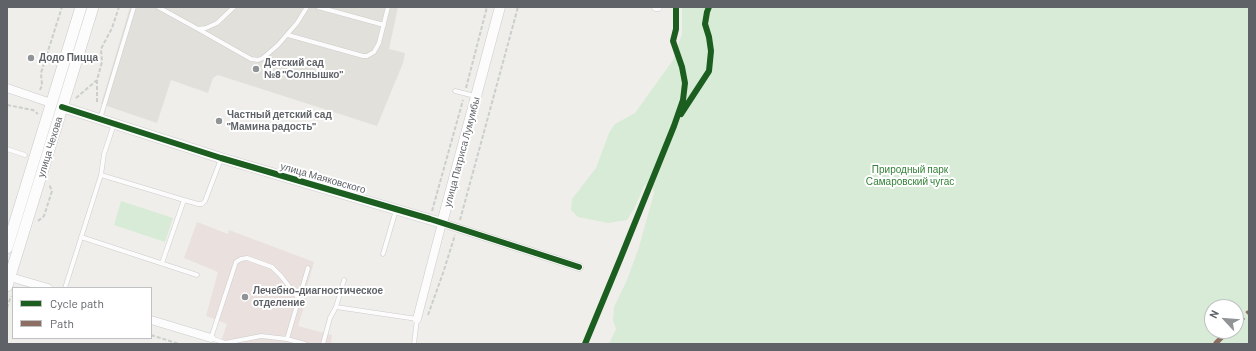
<!DOCTYPE html>
<html>
<head>
<meta charset="utf-8">
<style>
  body { margin:0 }
  #map { position:relative; width:1256px; height:351px; overflow:hidden; background:#efeeea; font-family:Barlow,sans-serif }
  canvas { display:block }
  .frame { position:absolute; inset:0; border:8px solid #5f6368; pointer-events:none }
  .legend { position:absolute; left:12px; top:287px; width:140px; height:52px; box-sizing:border-box; background:#fff; border:1px solid #bfc1c3; margin:0; padding:5px 7px; list-style:none; font-size:12px; color:#5f6368 }
  .legend li { display:flex; align-items:center; gap:8px; height:20px }
  .legend b { width:20px; border:1px solid #bfc1c3 }
  .north { position:absolute; left:1204px; top:299px; width:40px; height:40px; box-sizing:border-box; background:#fff; border:1px solid #bfc1c3; border-radius:50%; rotate:296deg; font-size:11px; font-weight:700; line-height:16px; text-align:center; color:#5f6368 }
  .north::after { content:''; display:block; margin:auto; width:14px; height:18px; background:#919496; clip-path:polygon(50% 0,100% 100%,50% 72%,0 100%) }
</style>
</head>
<body>
<div id="map">
<canvas width="1256" height="351"></canvas>
<div class="frame"></div>
<ul class="legend">
<li><b style="height:5px;background:#1b5e20"></b>Cycle path</li>
<li><b style="height:5px;background:#8d6e63"></b>Path</li>
</ul>
<div class="north">N</div>
</div>
<script>
const context = document.querySelector('canvas').getContext('2d');
context.lineJoin = 'round';
function fillPath(path, color) { context.fillStyle = color; context.fill(path, 'evenodd'); }
const shape = rows => new Path2D(rows.map(r => 'M' + r).join(''));
function stroke(path, color, width, dash) { context.strokeStyle = color; context.lineWidth = width; context.lineCap = dash ? 'butt' : 'round'; context.setLineDash(dash || []); context.stroke(path); }
function label(font, color, halo, rows, align = 'center') {
  context.font = font + ' Barlow,sans-serif'; context.lineWidth = 4; context.setLineDash([]); context.textBaseline = 'middle'; context.strokeStyle = halo; context.fillStyle = color; for (const [text, x, y, turn = 0] of rows) {
    context.save(); context.translate(x, y); context.rotate((+turn || 0) * Math.PI / 180); context.textAlign = isNaN(turn) ? turn : align; if (halo) context.strokeText(text, 0, 0); context.fillText(text, 0, 0); context.restore();
  }
}
const education = shape([
  [130,7,398,7,389,49,405,53,403,63,377,126,218,75,213,78,208,93,171,80,157,123,101,104]
]);
const medical = shape([
  [197,222,228,234,229,230,314,262,304,296,307,297,298,326,332,335,331,344,220,344,227,324,206,316,218,272,184,258]
]);
const green = shape([
  [682,7,1249,7,1249,344,607,344,610,342,616,329,613,320,614,307,627,280,639,247,654,193,651,182,644,186,634,209,627,220,608,223,578,217,571,210,572,199,596,168,609,133,615,124,635,113,673,60,682,34],
  [1212,307,1236,307,1236,331,1212,331],
  [121,201,173,218,165,242,114,225]
]);
const path = shape([
  [466,88,487,7],
  [40,90,42,85,41,73,62,7],
  [76,98,97,80,102,62,101,49,112,28,119,7],
  [97,102,97,80],
  [7,105,33,110,38,114],
  [432,211,463,100],
  [460,220,518,7],
  [38,221,44,216,52,191,49,184],
  [7,308,11,296],
  [428,315,443,273,455,235],
  [151,335,179,344]
]);
const service = shape([
  [158,7,198,29,206,28,217,23,234,7],
  [318,7,384,25],
  [198,29,251,59,258,60,263,58,278,45,297,23,307,7],
  [288,35,363,56,367,56,374,52,379,43,388,7],
  [455,91,475,96],
  [100,119,134,7],
  [7,149,25,155],
  [101,175,184,200],
  [81,237,197,275],
  [383,254,396,210],
  [162,263,184,200,198,204,202,204,205,201,221,159],
  [65,288,101,175,104,154,114,124],
  [299,299,281,276,272,267,247,258,241,259,236,262,211,338,225,343,261,336,287,339,305,344],
  [336,307,417,319,414,344],
  [287,339,308,268],
  [323,344,330,318,336,307,344,280]
]);
const minor = shape([
  [656,7,658,7],
  [7,88,51,103],
  [10,277,48,288],
  [417,319,442,223,579,267],
  [151,320,211,338]
]);
const tertiary = shape([
  [62,107,221,158,442,223,500,7]
]);
const secondary = shape([
  [7,248,81,7],
  [7,286,93,7]
]);
const quiet = shape([
  [1236,324,1249,312],
  [1215,344,1228,331]
]);
const cycleway = shape([
  [62,107,221,158,430,219,579,267],
  [681,114,709,71,711,51,709,37,705,24,707,12,709,7],
  [585,344,621,257,674,126,683,100,685,83,682,67,673,41,676,29,676,7]
]);
const markers = [
  [31,58,4,"#919496"],
  [256,69,4,"#919496"],
  [219,121,4,"#919496"],
  [245,297,4,"#919496"]
];
const poiNames = [
  ["Додо Пицца",39,58],
  ["Детский сад",264,63],
  ["№8 \"Солнышко\"",264,75],
  ["Частный детский сад",227,115],
  ["\"Мамина радость\"",227,127],
  ["Лечебно-диагностическое",253,291],
  ["отделение",253,303]
];
const streetNames = [
  ["улица Чехова",50,147,-73],
  ["улица Патриса Лумумбы",462,152,-75],
  ["улица Маяковского",323,178,16]
];
const parkNames = [
  ["Природный парк",910,170],
  ["Самаровский чугас",910,182]
];
fillPath(education, '#e2e0da');
fillPath(medical, '#eae0de');
fillPath(green, '#d8ebd6');
stroke(service, '#cbcccc', 5);
stroke(minor, '#cbcccc', 9);
stroke(tertiary, '#cbcccc', 11);
stroke(secondary, '#cacacb', 12);
stroke(path, '#cacfcc', 2, [4, 2]);
stroke(service, '#fdfcfc', 4);
stroke(minor, '#fdfcfc', 8);
stroke(tertiary, '#fdfcfc', 10);
stroke(secondary, '#fdfcfc', 11);
stroke(quiet, '#8d6e63', 5, [10, 5]);
stroke(cycleway, '#1b5e20', 6);
for (const [x, y, r, color] of markers) { const dot = new Path2D(); dot.arc(x, y, r, 0, 2 * Math.PI); context.fillStyle = color; context.fill(dot); stroke(dot, '#fff', 1.5); }
label('bold 10px', '#5f6368', '#fff', poiNames, 'left');
label('10px', '#5f6368', '#fff', streetNames);
label('10px', '#348238', '#fff', parkNames);
</script>
</body>
</html>
